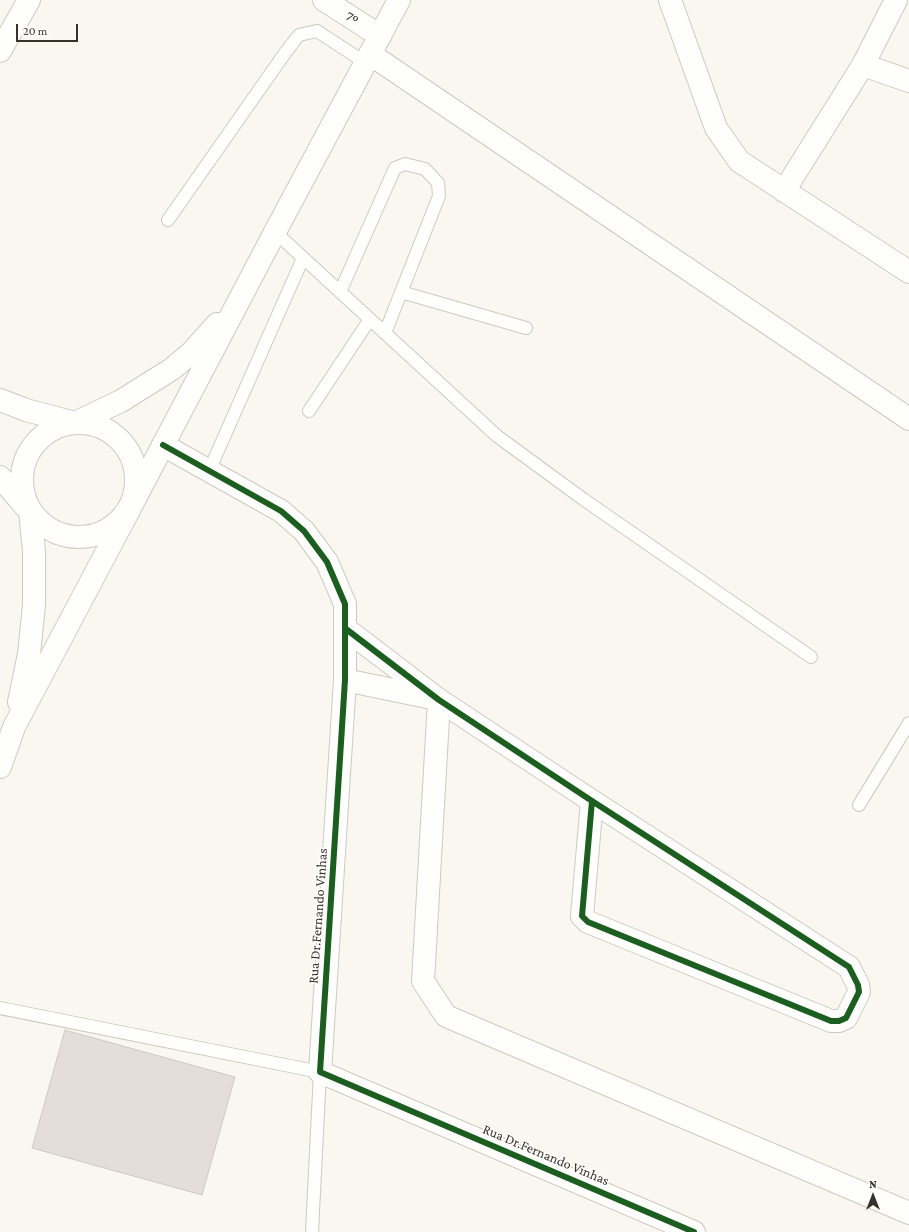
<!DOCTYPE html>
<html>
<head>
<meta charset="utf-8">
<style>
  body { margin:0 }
  #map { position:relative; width:909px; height:1232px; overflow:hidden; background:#faf7f1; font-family:"Crimson Pro",serif }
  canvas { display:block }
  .north { position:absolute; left:853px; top:1176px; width:40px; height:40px; -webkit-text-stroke:3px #fff; paint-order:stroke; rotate:0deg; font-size:11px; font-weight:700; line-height:16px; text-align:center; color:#373127 }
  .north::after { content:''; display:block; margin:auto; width:14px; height:18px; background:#373127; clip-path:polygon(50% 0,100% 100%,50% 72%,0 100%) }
  .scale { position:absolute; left:16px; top:24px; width:62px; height:18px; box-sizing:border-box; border:2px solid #373127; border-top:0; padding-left:5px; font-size:12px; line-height:14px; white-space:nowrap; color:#373127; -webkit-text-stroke:3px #fff; paint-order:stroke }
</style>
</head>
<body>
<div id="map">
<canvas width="909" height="1232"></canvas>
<div class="north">N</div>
<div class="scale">20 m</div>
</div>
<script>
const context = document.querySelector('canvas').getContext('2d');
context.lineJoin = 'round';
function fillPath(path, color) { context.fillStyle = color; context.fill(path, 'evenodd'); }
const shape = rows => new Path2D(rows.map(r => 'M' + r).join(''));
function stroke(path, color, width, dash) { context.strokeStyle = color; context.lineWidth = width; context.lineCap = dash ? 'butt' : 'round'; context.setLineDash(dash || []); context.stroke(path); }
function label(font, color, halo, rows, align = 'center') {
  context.font = font + ' "Crimson Pro",serif'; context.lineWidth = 3; context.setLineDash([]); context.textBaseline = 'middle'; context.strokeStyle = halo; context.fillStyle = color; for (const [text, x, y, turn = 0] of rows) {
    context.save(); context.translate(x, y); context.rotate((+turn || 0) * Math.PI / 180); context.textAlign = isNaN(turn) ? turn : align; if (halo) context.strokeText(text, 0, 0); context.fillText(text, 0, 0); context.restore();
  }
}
const building = shape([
  [65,1030,235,1077,202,1195,32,1148,65,1030]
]);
const lane = shape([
  [168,220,285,53,299,35,317,31,366,63],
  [275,232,497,436,583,499,811,657],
  [340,292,395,168,405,164,425,169,438,183,439,196,385,333],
  [401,292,526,328],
  [309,411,370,319],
  [209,471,303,258],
  [859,805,909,723],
  [0,1008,320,1072,312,1232]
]);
const street = shape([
  [324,0,380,36],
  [670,0,716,128,739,161,909,272],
  [0,51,29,0],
  [370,54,909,419],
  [863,65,909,81],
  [784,191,863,65,896,0],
  [163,445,281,511,304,531,327,562,345,604,345,680,320,1072,694,1232],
  [346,629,439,700,592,801,849,967,858,985,859,992,846,1018,839,1021,831,1021,588,922,582,916,592,801],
  [345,680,432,698],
  [439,700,423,981,446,1016,909,1213],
  [19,702,29,654,34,605,34,551,30,511],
  [0,767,14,727,129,510]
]);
const secondary = shape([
  [0,400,26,410,75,423,121,401,172,369,191,353,217,324],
  '22 480a57 57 0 1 1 114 0a57 57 0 1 1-114 0Z',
  [0,477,25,506],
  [129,510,275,232,399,0]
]);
const cycleway = shape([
  [163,445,281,511,304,531,327,562,345,604,345,680,320,1072,694,1232],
  [346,629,439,700,592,801,849,967,858,985,859,992,846,1018,839,1021,831,1021,588,922,582,916,592,801]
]);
const streetNames = [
  ["7º",352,18,33],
  ["Rua Dr.Fernando Vinhas",318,916,-86],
  ["Rua Dr.Fernando Vinhas",546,1155,23]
];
fillPath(building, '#e3ded7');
stroke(building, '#cdc9c2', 1);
stroke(lane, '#cec9c2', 14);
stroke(street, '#cec9c2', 24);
stroke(secondary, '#cec9c2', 24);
stroke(lane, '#fefefd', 12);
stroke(street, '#fefefd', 22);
stroke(secondary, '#fefefd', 22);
stroke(cycleway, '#1b5e20', 6);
label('14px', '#373127', '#fff', streetNames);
</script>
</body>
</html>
